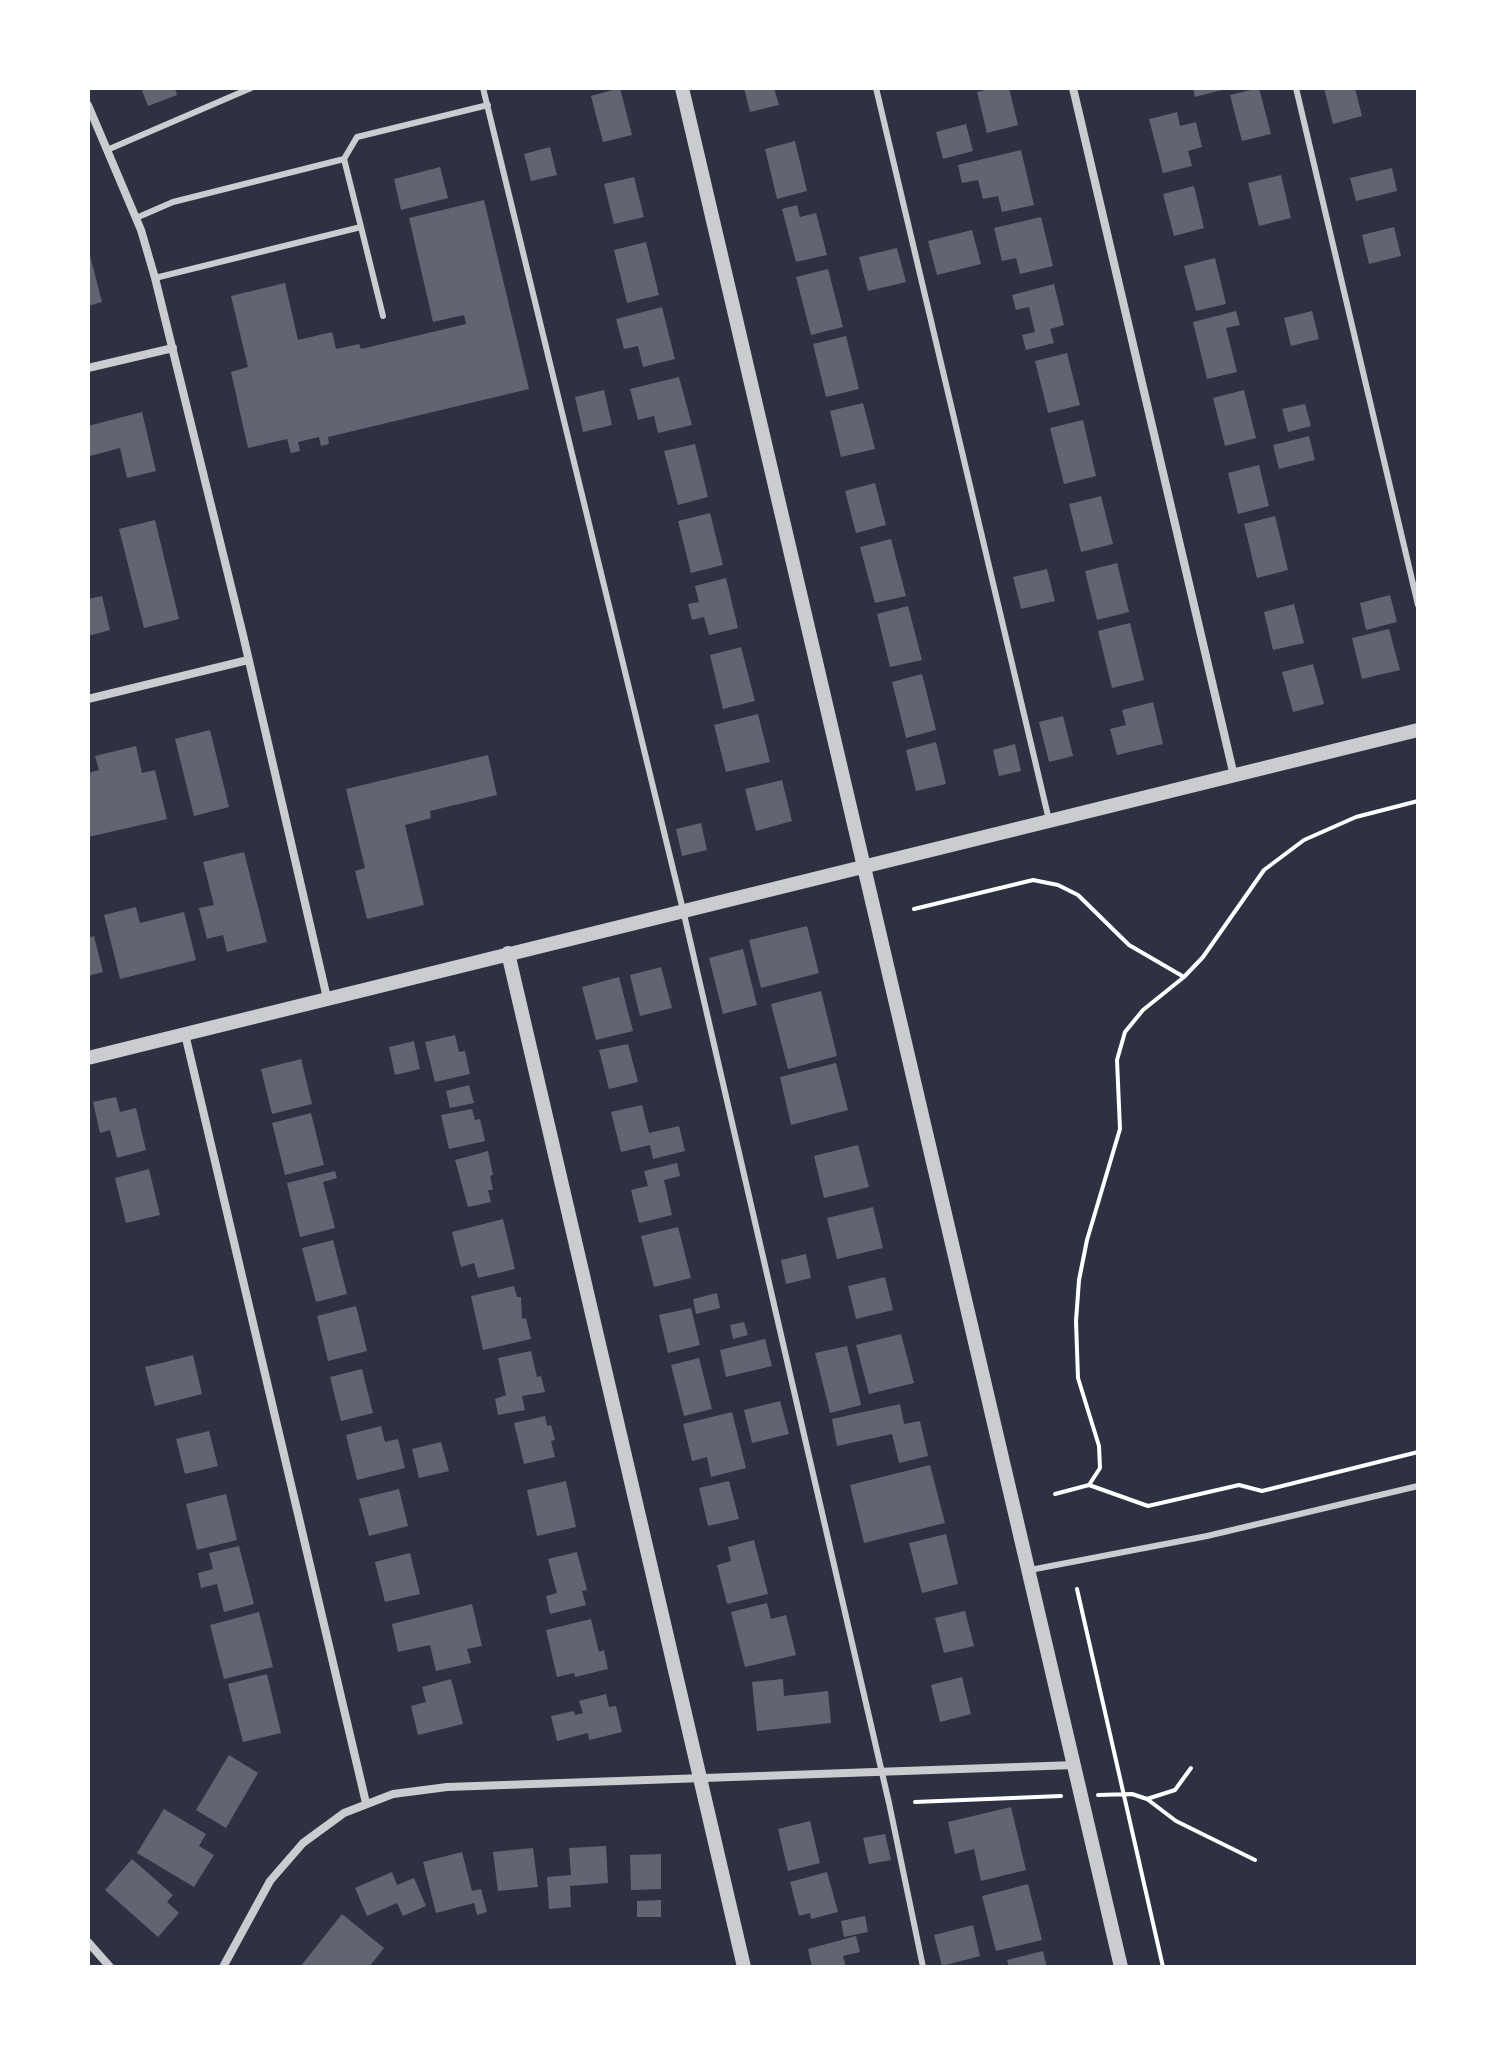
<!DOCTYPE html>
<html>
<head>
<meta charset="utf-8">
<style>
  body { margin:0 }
  #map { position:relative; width:1506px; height:2055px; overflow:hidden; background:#2d3142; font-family:"Libre Baskerville",serif }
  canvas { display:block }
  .frame { position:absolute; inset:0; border:90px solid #fff; pointer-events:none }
</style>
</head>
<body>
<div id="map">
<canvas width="1506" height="2055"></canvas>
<div class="frame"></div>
</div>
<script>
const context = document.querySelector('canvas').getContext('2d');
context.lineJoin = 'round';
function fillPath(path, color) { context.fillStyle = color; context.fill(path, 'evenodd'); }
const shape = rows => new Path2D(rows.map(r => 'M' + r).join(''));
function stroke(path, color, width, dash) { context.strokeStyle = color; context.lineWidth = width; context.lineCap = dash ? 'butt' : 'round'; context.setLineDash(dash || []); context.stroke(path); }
const building = shape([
  [141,88,175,88,177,95,148,106],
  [620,88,632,135,603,142,591,96],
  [744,88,774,88,779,105,750,112],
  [994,88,1009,88,1018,125,987,133,977,92],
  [1193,88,1226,88,1226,89,1195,97],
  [1259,88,1271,134,1242,141,1230,95],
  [1324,88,1355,88,1362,116,1333,124],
  [1177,112,1180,126,1196,122,1202,147,1188,151,1192,166,1163,173,1149,119],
  [966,124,973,151,943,159,936,132],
  [795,141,807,191,777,199,765,149],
  [550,147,557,175,531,181,524,154],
  [1021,150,1034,205,1002,212,998,196,983,199,978,180,962,183,958,165],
  [440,167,448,198,401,210,394,179],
  [1392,168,1397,191,1356,201,1350,178],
  [1281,175,1291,218,1259,226,1248,183],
  [634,177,644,217,614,224,604,184],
  [1194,186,1204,228,1174,236,1163,194],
  [484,200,529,389,328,437,329,444,321,446,319,437,298,442,300,451,291,453,287,439,248,448,231,372,248,367,231,296,285,283,298,340,332,332,336,349,359,344,361,349,466,324,464,315,433,322,409,218],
  [797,205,800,217,816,213,827,255,796,262,782,209],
  [1041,217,1053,266,1020,274,1016,258,1002,261,994,228],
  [1394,227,1401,256,1369,264,1362,235],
  [972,230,981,264,937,275,928,241],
  [646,242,659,295,627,303,614,250],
  [88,248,102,302,88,306],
  [897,248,906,282,868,291,859,257],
  [1215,258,1226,304,1196,311,1184,266],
  [828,269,843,327,811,335,796,277],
  [1054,284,1064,325,1050,329,1054,343,1026,350,1022,335,1035,332,1029,307,1016,310,1012,295],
  [662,307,675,359,643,367,638,346,624,349,616,319],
  [1236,311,1240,325,1226,328,1237,372,1207,379,1193,322],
  [1312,311,1319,339,1291,346,1284,318],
  [846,336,859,389,826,397,813,344],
  [1067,353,1080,405,1048,413,1035,361],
  [679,377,692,425,658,433,654,416,638,420,630,389],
  [604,390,612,425,583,432,575,397],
  [1244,390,1256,438,1225,446,1213,398],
  [863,403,875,449,841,457,830,411],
  [1305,404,1311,426,1288,432,1282,409],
  [142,412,156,471,127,478,120,448,90,456,88,426],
  [1083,420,1096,476,1064,484,1050,428],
  [1309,436,1315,460,1279,469,1273,445],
  [695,444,708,497,678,505,664,451],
  [1259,465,1269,506,1238,514,1228,473],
  [875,483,886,525,856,533,845,491],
  [1101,496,1113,544,1081,552,1069,504],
  [710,513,723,565,691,573,678,521],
  [1275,516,1288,570,1257,578,1244,524],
  [155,520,179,619,144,628,119,529],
  [891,539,906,596,875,603,860,547],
  [1117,563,1129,612,1097,620,1085,571],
  [1047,569,1055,601,1021,609,1013,577],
  [726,578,738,628,709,635,704,617,692,620,688,604,699,602,695,586],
  [1390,595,1397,622,1366,630,1360,603],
  [102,596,110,630,88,636,88,599],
  [1294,604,1304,643,1273,650,1264,612],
  [908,606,922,660,890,667,877,614],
  [1130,623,1144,680,1112,688,1098,631],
  [1389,629,1400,670,1362,679,1352,638],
  [741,647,755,701,723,709,710,655],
  [1313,664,1324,704,1293,712,1282,672],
  [922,674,936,730,906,738,892,682],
  [1153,702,1163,744,1117,755,1110,729,1126,725,1122,710],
  [758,714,770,762,726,772,714,725],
  [1063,716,1073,756,1049,762,1039,722],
  [210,730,229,807,194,816,175,739],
  [936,742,946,784,916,791,906,750],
  [1015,744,1021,771,999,776,993,750],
  [136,746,142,773,155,770,167,819,88,837,88,773,99,770,95,756],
  [488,755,497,795,430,811,431,818,405,825,424,905,367,919,355,871,365,868,346,789],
  [782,780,792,821,756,831,745,789],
  [701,823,707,850,682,856,676,829],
  [244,852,267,942,227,952,223,935,207,939,199,908,214,905,203,862],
  [136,907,140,923,184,912,196,960,120,979,104,915],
  [807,926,819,973,761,988,749,940],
  [94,936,103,972,88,976,88,938],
  [743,949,757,1005,723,1014,709,958],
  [661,967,672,1008,640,1016,630,975],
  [619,977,633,1031,596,1040,582,987],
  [821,991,837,1056,788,1069,771,1004],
  [455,1035,459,1052,465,1051,470,1074,435,1082,425,1042],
  [414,1041,420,1069,395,1075,389,1047],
  [628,1044,638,1082,609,1089,599,1050],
  [301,1059,312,1104,272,1114,261,1069],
  [836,1063,848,1110,791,1125,780,1077],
  [469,1085,474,1103,450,1108,446,1091],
  [116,1097,120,1112,136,1108,146,1150,117,1158,110,1130,100,1133,93,1102],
  [642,1105,649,1133,679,1126,685,1151,653,1159,650,1145,621,1152,611,1112],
  [472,1109,475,1120,480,1119,485,1141,449,1149,441,1115],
  [311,1113,324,1165,285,1175,272,1123],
  [858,1145,869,1187,824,1198,814,1156],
  [488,1151,493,1175,490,1176,493,1190,488,1190,491,1202,468,1207,455,1160],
  [677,1163,680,1176,664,1180,672,1215,639,1223,631,1190,648,1186,644,1171],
  [149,1169,160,1215,126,1223,115,1178],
  [335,1171,337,1178,323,1182,335,1228,300,1237,287,1183],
  [873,1207,883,1248,837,1259,827,1218],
  [503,1219,515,1269,478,1278,474,1263,461,1267,452,1232],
  [678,1227,691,1278,654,1287,641,1236],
  [333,1240,347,1294,316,1302,302,1248],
  [806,1254,811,1278,786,1284,781,1260],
  [885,1277,893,1310,856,1319,848,1286],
  [514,1286,517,1297,521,1297,522,1319,526,1318,531,1339,483,1350,471,1296],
  [717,1293,720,1308,696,1314,693,1299],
  [356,1306,367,1351,328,1361,317,1316],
  [691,1308,700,1345,668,1353,659,1315],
  [744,1322,748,1335,733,1339,730,1325],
  [901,1334,914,1383,869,1394,856,1345],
  [765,1339,772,1366,726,1377,720,1350],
  [847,1346,861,1405,830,1413,815,1353],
  [531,1351,537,1377,541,1376,545,1392,522,1396,525,1410,498,1415,495,1399,506,1395,498,1358],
  [193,1355,202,1394,155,1406,145,1367],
  [699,1358,712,1409,684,1416,671,1365],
  [362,1369,373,1413,341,1421,330,1377],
  [780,1401,789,1434,752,1443,744,1410],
  [900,1404,904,1424,920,1421,928,1456,899,1463,892,1434,837,1446,832,1419],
  [732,1412,746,1468,711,1477,707,1457,692,1461,683,1424],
  [545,1416,547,1426,551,1425,555,1440,551,1441,555,1457,524,1464,514,1423],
  [381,1426,385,1442,398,1439,405,1468,357,1480,346,1435],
  [209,1431,218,1466,185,1474,176,1439],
  [441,1442,449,1471,419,1478,412,1449],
  [930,1465,945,1523,864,1543,850,1485],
  [566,1481,576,1527,537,1536,527,1490],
  [729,1481,739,1519,708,1526,699,1488],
  [399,1489,408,1526,369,1536,359,1499],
  [226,1494,237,1540,197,1550,186,1504],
  [946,1534,958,1584,922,1593,909,1543],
  [754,1540,768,1594,727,1604,717,1565,731,1561,728,1547],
  [239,1546,254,1604,224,1612,217,1584,201,1588,198,1573,213,1569,209,1553],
  [577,1552,587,1590,582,1591,586,1605,550,1614,546,1596,557,1593,548,1559],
  [410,1553,420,1594,385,1602,375,1562],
  [767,1603,771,1619,786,1615,796,1655,745,1667,731,1612],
  [472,1604,482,1646,467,1649,471,1663,436,1671,430,1645,398,1652,392,1624],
  [965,1611,974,1646,944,1653,935,1618],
  [259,1612,273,1667,224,1679,210,1625],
  [591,1619,599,1652,604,1650,608,1669,575,1677,574,1673,557,1677,546,1630],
  [267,1674,281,1733,243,1742,228,1684],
  [962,1677,971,1714,940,1722,931,1685],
  [451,1679,463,1724,418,1735,411,1706,426,1702,422,1687],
  [783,1679,784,1696,828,1691,831,1723,757,1731,752,1682],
  [606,1694,609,1707,616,1706,622,1732,589,1740,588,1733,557,1741,551,1716,574,1711,575,1715,583,1713,579,1701],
  [229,1755,258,1773,226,1828,196,1810],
  [1011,1807,1026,1870,981,1881,974,1849,955,1854,948,1822],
  [164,1809,206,1834,199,1846,214,1855,194,1887,137,1853],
  [810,1821,820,1863,788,1871,778,1829],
  [885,1834,891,1860,869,1864,863,1838],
  [606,1846,608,1883,570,1886,571,1907,549,1909,547,1877,571,1875,569,1848],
  [533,1848,538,1887,498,1891,493,1852],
  [462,1852,472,1891,481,1889,487,1912,477,1915,474,1903,436,1913,423,1862],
  [661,1854,661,1889,631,1890,630,1855],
  [132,1859,173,1895,167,1902,179,1913,158,1937,105,1890],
  [392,1872,397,1885,414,1878,426,1906,403,1916,397,1903,367,1916,355,1888],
  [827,1872,838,1912,811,1919,810,1913,799,1916,790,1882],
  [1028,1884,1042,1940,996,1951,982,1896],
  [661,1900,661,1917,637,1917,637,1901],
  [342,1914,384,1948,369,1967,300,1967],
  [865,1916,868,1932,844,1937,841,1921],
  [973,1925,980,1956,942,1966,934,1935],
  [856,1936,860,1952,843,1956,846,1967,812,1967,808,1949],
  [1043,1951,1047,1967,1009,1967,1007,1960]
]);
const path = shape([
  [914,909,1033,880,1058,885,1078,895,1129,945,1184,977],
  [1089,1485,1148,1506,1239,1485,1262,1491,1418,1452],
  [1055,1494,1089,1485,1100,1468,1099,1446,1078,1378,1076,1321,1079,1280,1087,1240,1120,1129,1117,1060,1125,1032,1143,1010,1184,977,1203,957,1264,870,1304,840,1356,817,1418,801],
  [1077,1589,1163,1967],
  [1098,1795,1132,1794,1147,1799,1175,1790,1191,1768],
  [1147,1799,1176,1821,1255,1860],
  [915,1802,1061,1796]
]);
const service = shape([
  [483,88,683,910,889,1803,923,1967],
  [876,88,1049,820],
  [1296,88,1418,605],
  [107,150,251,88],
  [344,159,357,137,488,105],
  [136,218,173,202,344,159,361,227,155,278],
  [361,227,383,316],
  [1030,1570,1207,1536,1418,1486]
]);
const minor = shape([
  [1073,88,1234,776],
  [88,105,141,230,155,278,243,635,327,998],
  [88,368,173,348],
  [88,699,248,660],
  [185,1034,366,1803],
  [88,1942,110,1967],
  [223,1967,270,1881,303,1843,344,1813,393,1794,447,1787,1075,1765]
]);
const tertiary = shape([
  [682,88,1121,1967],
  [508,953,744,1967],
  [88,1058,1418,730]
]);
fillPath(building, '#626471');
stroke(path, '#fff', 4);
stroke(service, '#caccd0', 6);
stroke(minor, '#caccd0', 8);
stroke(tertiary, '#caccd0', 14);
</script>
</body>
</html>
